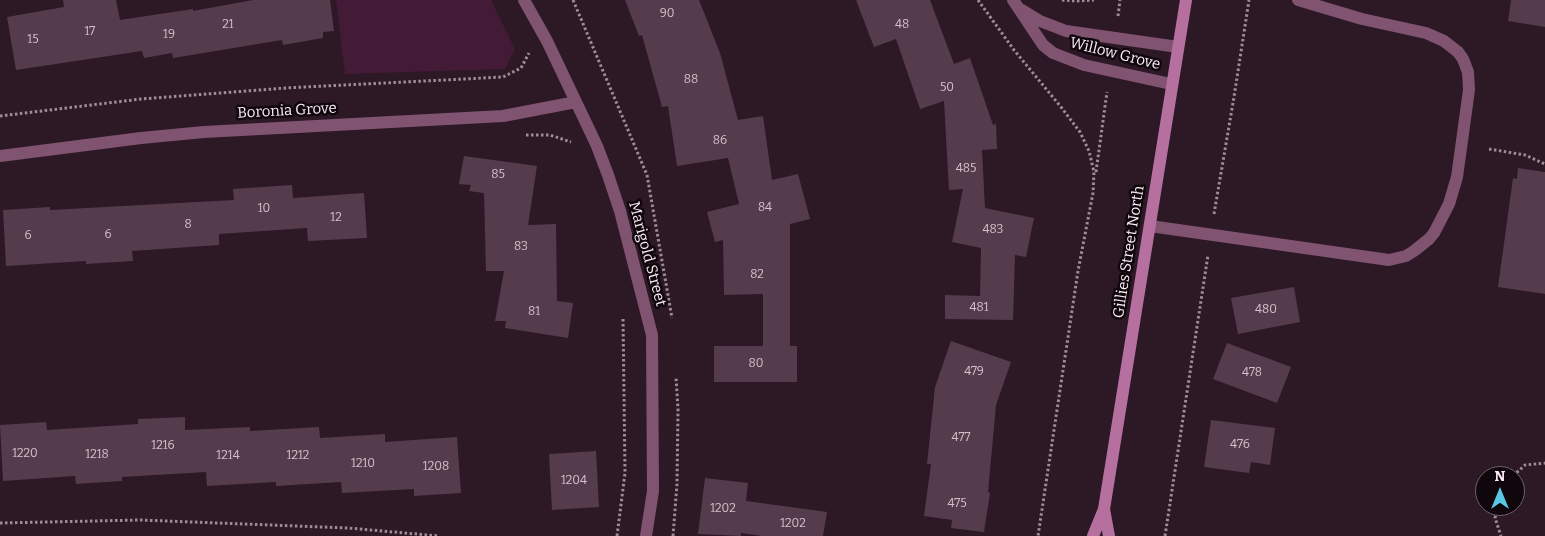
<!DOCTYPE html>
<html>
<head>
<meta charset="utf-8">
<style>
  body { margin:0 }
  #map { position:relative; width:1545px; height:536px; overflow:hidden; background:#2d1826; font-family:Bitter,serif }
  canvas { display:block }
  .north { position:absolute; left:1475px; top:466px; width:50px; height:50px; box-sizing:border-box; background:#0f070c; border:1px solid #6e636a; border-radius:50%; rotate:0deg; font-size:14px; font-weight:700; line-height:20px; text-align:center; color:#fdedf7 }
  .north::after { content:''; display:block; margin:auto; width:18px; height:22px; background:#59c8e5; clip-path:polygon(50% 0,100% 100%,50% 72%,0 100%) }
</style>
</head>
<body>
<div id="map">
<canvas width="1545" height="536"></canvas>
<div class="north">N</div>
</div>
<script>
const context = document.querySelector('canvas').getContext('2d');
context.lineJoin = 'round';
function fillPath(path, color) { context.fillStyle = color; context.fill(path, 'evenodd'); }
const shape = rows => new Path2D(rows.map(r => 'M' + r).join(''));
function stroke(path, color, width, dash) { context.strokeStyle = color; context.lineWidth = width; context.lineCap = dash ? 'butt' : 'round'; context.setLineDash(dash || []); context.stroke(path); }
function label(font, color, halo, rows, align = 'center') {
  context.font = font + ' Bitter,serif'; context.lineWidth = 5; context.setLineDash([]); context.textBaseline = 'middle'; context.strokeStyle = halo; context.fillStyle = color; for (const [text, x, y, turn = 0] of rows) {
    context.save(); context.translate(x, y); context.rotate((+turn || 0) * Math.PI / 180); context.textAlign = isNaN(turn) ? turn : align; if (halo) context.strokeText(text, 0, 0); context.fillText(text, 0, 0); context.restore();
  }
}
const green = shape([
  [336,0,491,0,515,49,505,69,345,74]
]);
const building = shape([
  [63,0,116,0,120,20,193,9,193,11,253,0,330,0,334,31,323,32,323,38,283,45,282,40,173,58,172,53,144,58,142,51,16,70,7,17,64,7],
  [625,0,699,0,720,53,738,120,763,116,772,180,798,174,810,219,790,224,790,346,797,346,797,382,714,382,714,346,763,346,763,294,724,295,723,240,715,242,707,212,739,204,728,158,677,166,668,106,662,107,642,35,639,36],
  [856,0,930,0,954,64,970,58,993,125,996,124,997,149,982,150,985,208,1034,218,1026,257,1015,255,1013,320,945,319,945,295,980,296,981,248,952,242,963,189,949,190,944,101,920,109,896,39,874,47],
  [1511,0,1545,0,1545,27,1508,21],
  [464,156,537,166,528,225,556,224,557,301,573,303,568,338,505,328,506,321,495,321,504,271,486,271,484,193,469,191,471,185,459,184],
  [1518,168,1545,172,1545,294,1498,287,1513,178,1517,179],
  [292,185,293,198,364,193,367,238,308,241,307,228,219,234,219,245,132,251,133,261,86,264,86,261,6,266,3,210,50,207,50,210,234,200,233,189],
  [1294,287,1300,322,1238,334,1231,298],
  [951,341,1011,362,996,405,988,492,990,493,984,532,951,528,952,520,924,516,931,464,927,464,935,387],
  [1227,343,1291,367,1277,403,1213,379],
  [185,417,185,430,250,427,250,431,319,427,320,438,385,434,385,442,457,437,461,493,414,496,414,489,342,493,341,482,276,486,276,482,207,486,206,472,122,477,122,481,76,484,75,476,3,481,0,425,46,422,47,430,138,424,138,419],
  [1211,420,1275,428,1270,465,1251,462,1249,473,1204,467],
  [596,451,599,507,552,510,549,454],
  [705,478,748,483,746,501,827,512,823,536,762,536,741,533,741,536,698,534]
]);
const path = shape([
  [573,0,647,175,672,318],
  [978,0,1014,50,1061,107,1080,132,1089,151,1094,172,1093,193,1078,271,1038,536],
  [1062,0,1077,1,1094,0],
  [1118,16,1120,0],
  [0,116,141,99,286,88,503,77,521,68,529,53],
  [526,135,550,135,571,142],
  [1489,149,1525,155,1545,164],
  [1096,172,1107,92],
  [1214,214,1234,97,1249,0],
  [1513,476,1525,465,1545,463],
  [1498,506,1495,518,1501,536],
  [0,523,140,520,348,528,439,536],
  [617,536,625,473,623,317],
  [673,536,677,484,678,409,676,377],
  [1165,536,1208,255]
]);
const lane = shape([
  [1150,226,1389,260,1406,256,1414,251,1429,239,1434,233,1449,204,1457,177,1469,90,1468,72,1463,59,1458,52,1444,41,1426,33,1362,19,1298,0]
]);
const street = shape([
  [524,0,547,41,597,146,608,175,620,211,652,335,653,491,646,536],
  [1013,0,1043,45,1053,53,1084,65,1171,84],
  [1022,10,1040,21,1066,31,1178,47],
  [0,156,141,138,204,132,503,116,576,102]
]);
const secondary = shape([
  [1104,509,1109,536],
  [1093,536,1104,509,1186,0]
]);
const numberNames = [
  ["90",667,14],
  ["21",228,25],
  ["48",902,25],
  ["17",90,32],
  ["19",169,35],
  ["15",33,40],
  ["88",691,80],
  ["50",947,88],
  ["86",720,141],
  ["485",966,169],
  ["85",498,175],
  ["84",765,208],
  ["10",264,209],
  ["12",336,218],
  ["8",188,225],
  ["483",993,230],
  ["6",108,235],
  ["6",28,236],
  ["83",521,247],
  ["82",757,275],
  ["481",979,308],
  ["480",1266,310],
  ["81",534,312],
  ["80",756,364],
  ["479",974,372],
  ["478",1252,373],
  ["477",961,438],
  ["476",1240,445],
  ["1216",163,446],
  ["1220",25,454],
  ["1218",97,455],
  ["1214",228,456],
  ["1212",298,456],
  ["1210",363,464],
  ["1208",436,467],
  ["1204",574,481],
  ["475",957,504],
  ["1202",723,509],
  ["1202",793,524]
];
const streetNames = [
  ["Willow Grove",1115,54,14],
  ["Boronia Grove",287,111,-3],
  ["Gillies Street North",1129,252,-81],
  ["Marigold Street",647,254,75]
];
fillPath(green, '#431b37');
fillPath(building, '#543c4c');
stroke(path, '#9f8c98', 3, [2.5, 2.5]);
stroke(lane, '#805471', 12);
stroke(street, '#805471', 12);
stroke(secondary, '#b670a0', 12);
label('12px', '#d3c1cc', null, numberNames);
label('15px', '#fdedf7', '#0f070c', streetNames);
</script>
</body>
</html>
